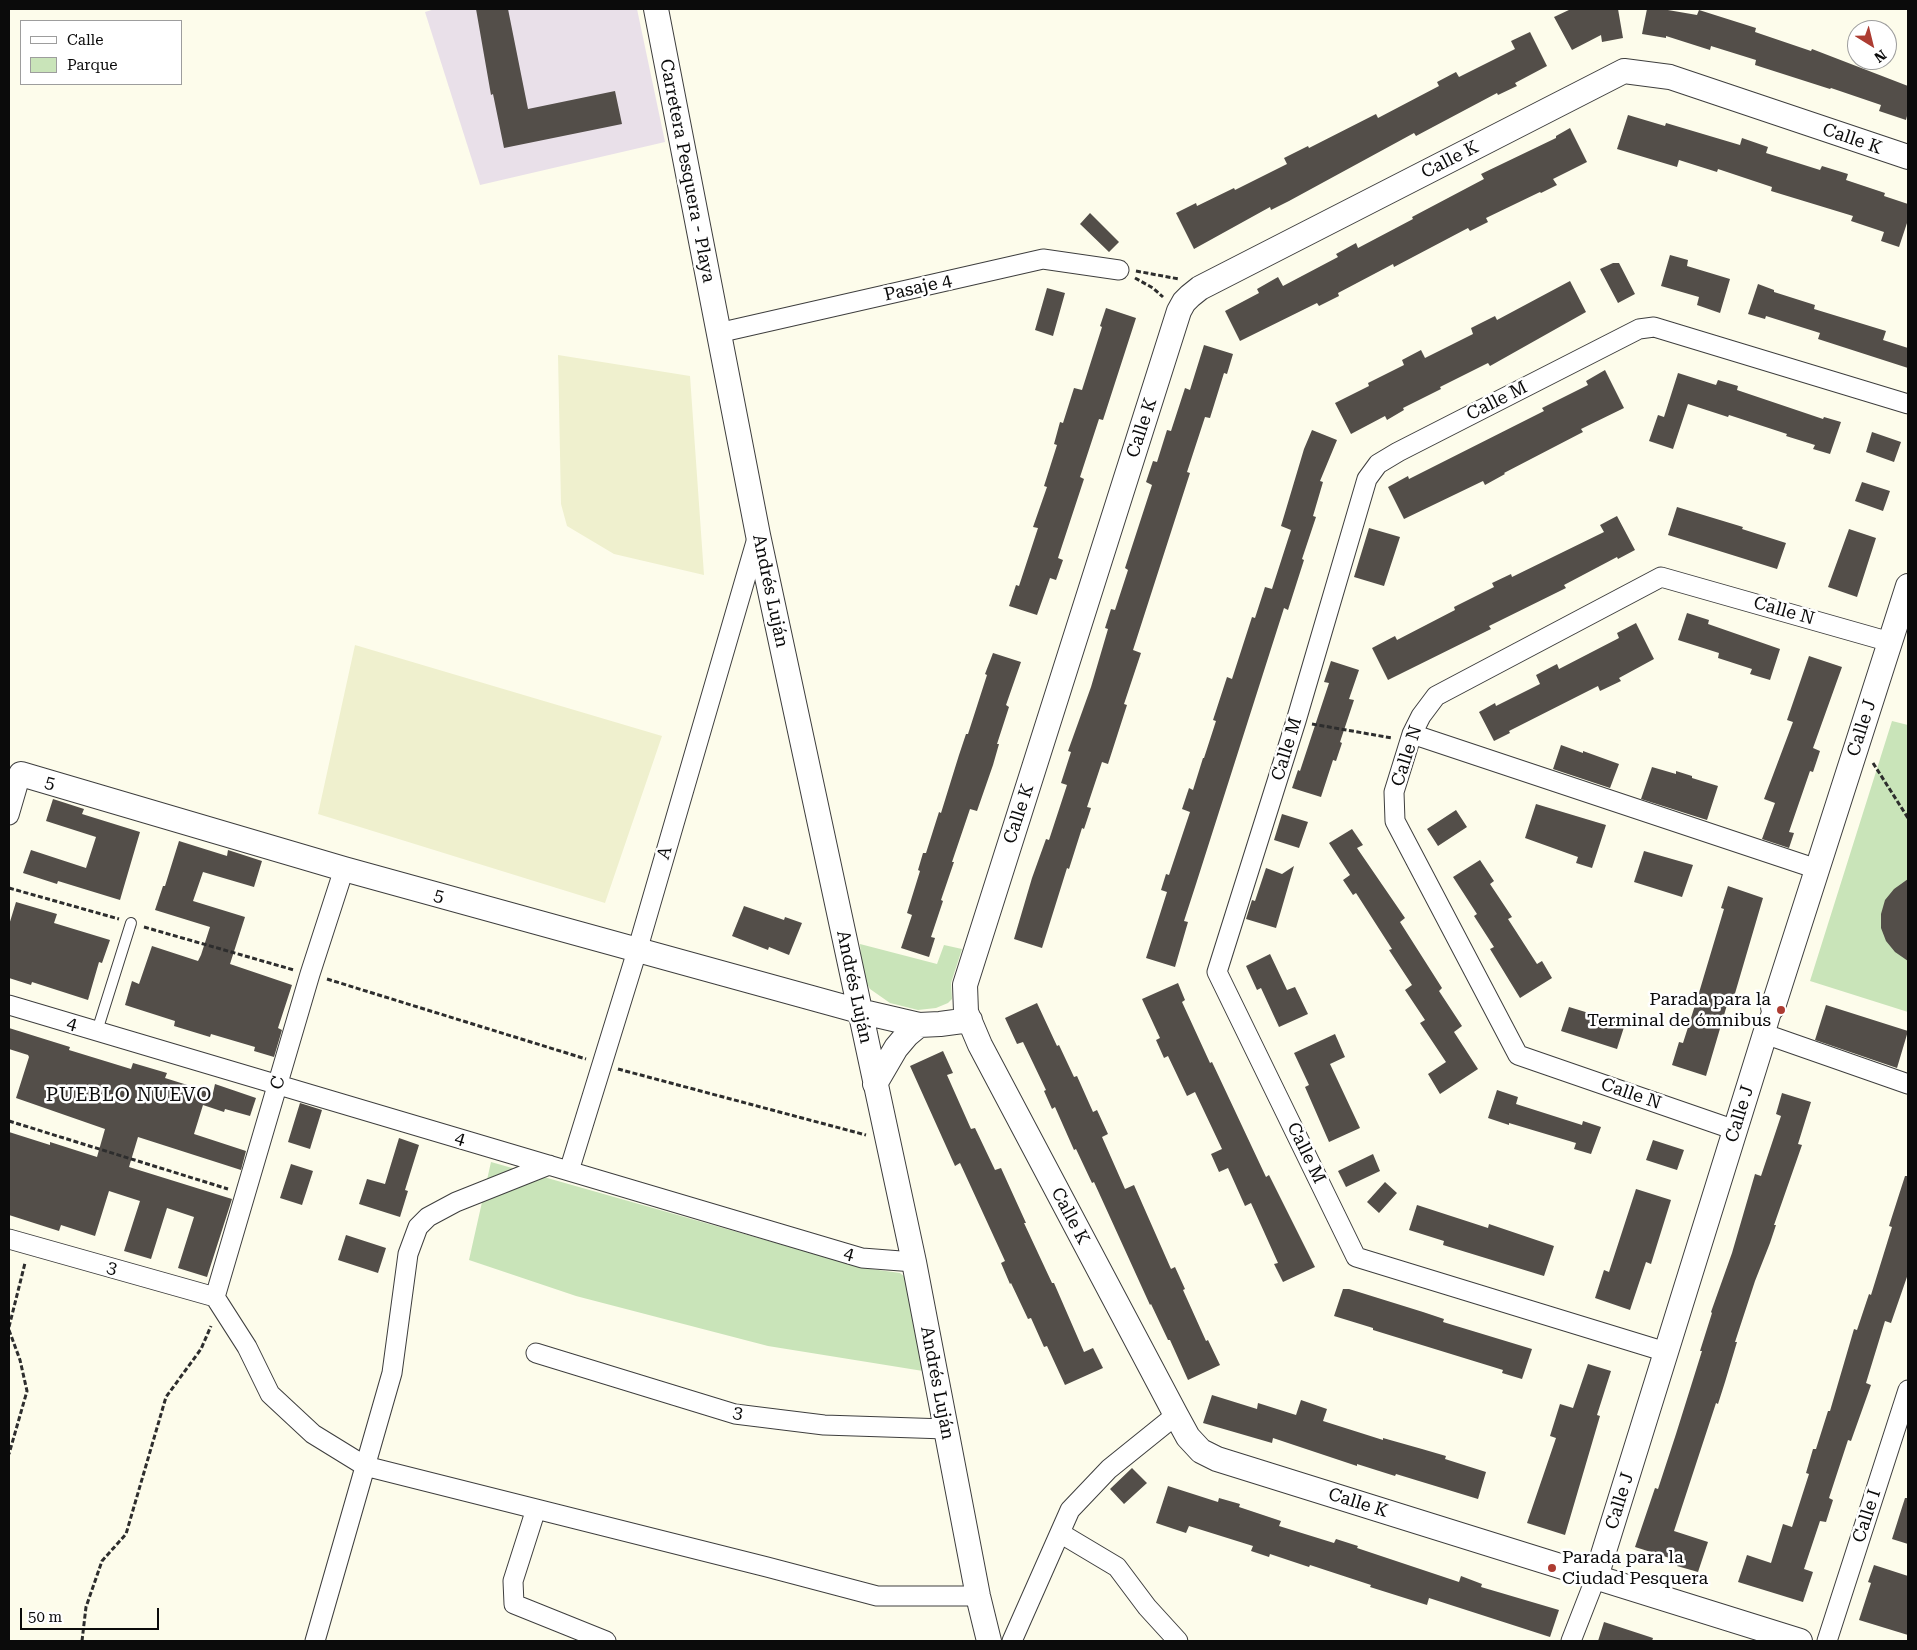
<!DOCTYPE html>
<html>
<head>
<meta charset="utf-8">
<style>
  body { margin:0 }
  #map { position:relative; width:1917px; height:1650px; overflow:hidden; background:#fdfceb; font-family:"Roboto Serif",serif }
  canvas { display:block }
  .frame { position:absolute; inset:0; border:10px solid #0b0b0b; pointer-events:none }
  .legend { position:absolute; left:20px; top:20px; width:162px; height:65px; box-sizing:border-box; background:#fff; border:1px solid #9d9d9d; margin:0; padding:6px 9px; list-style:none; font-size:15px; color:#0b0b0b }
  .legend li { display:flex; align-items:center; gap:10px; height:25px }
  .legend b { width:25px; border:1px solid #9d9d9d }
  .north { position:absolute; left:1847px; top:20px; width:50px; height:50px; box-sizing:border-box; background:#fff; border:1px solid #9d9d9d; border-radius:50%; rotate:144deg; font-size:14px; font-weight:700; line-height:20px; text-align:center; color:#0b0b0b }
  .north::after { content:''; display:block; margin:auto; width:18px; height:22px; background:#ad3c32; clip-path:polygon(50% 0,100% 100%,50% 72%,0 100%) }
  .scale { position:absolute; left:20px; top:1608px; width:139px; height:22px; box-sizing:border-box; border:2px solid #0b0b0b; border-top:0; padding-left:6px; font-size:15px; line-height:18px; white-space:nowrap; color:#0b0b0b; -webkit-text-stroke:4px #fff; paint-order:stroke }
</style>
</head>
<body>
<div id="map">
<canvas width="1917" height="1650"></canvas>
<div class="frame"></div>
<ul class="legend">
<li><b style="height:6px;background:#fff"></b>Calle</li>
<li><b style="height:14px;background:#c9e4b9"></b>Parque</li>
</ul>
<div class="north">N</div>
<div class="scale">50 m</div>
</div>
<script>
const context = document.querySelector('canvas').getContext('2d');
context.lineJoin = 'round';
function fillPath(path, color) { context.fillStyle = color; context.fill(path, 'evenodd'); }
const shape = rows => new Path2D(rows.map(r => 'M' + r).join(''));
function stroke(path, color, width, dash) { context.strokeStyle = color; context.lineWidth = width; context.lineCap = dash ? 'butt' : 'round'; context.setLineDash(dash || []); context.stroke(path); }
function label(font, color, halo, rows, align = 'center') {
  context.font = font + ' "Roboto Serif",serif'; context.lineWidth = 5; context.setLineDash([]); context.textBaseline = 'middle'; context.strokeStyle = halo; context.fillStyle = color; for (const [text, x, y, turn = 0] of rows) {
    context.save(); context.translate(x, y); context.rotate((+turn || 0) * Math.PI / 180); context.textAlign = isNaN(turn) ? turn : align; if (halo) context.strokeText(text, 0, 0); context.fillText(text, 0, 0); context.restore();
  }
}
const industrial = shape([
  [435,9,637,9,665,142,480,185,425,12]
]);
const farmland = shape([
  [558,355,690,376,704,575,614,554,567,526,561,504],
  [355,645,662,736,605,903,318,814]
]);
const green = shape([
  [1892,721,1908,725,1908,1012,1810,981],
  [860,944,937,964,944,945,962,949,951,983,952,999,948,1003,936,1008,918,1010,890,1003,870,989,866,982,862,969],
  [491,1162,864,1268,900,1273,910,1281,923,1371,768,1346,576,1296,469,1260]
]);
const building = shape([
  [476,9,508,9,528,109,615,91,622,124,504,148,493,94,491,95],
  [1571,9,1618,9,1623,38,1602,42,1601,35,1572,50,1554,17],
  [1647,9,1662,9,1697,15,1699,10,1756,28,1755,32,1811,51,1812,49,1908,86,1908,112,1906,120,1879,111,1881,105,1831,88,1830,89,1755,65,1756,60,1711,46,1710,50,1666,36,1666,38,1642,34],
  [1530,32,1547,66,1515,83,1517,86,1498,95,1497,93,1416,136,1414,133,1289,201,1271,210,1270,207,1194,249,1176,213,1196,203,1197,206,1234,188,1235,190,1287,164,1284,158,1308,146,1309,148,1376,114,1378,118,1439,86,1437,82,1456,72,1459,77,1515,49,1511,41],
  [1628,115,1665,126,1666,123,1740,145,1742,138,1768,147,1766,153,1820,170,1822,166,1848,174,1846,180,1885,193,1884,196,1908,204,1908,220,1899,247,1881,241,1884,232,1851,221,1853,216,1771,191,1772,187,1718,169,1717,172,1679,160,1677,167,1617,149],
  [1570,128,1587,162,1553,179,1557,185,1541,193,1540,192,1486,218,1488,222,1470,231,1468,228,1394,267,1393,264,1338,293,1339,296,1319,306,1317,303,1240,341,1225,311,1259,293,1257,289,1278,277,1283,286,1338,257,1336,254,1356,243,1358,248,1413,219,1412,217,1484,179,1481,174,1556,138,1556,136],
  [1090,213,1119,242,1109,252,1080,224],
  [1670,255,1688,260,1687,266,1730,279,1720,313,1697,305,1699,297,1661,286],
  [1613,263,1619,263,1635,294,1618,303,1600,269],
  [1570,281,1586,312,1490,366,1488,363,1440,387,1441,389,1403,408,1404,410,1387,420,1385,416,1351,434,1335,403,1369,386,1368,383,1404,365,1402,360,1421,350,1425,358,1473,334,1471,328,1495,316,1497,320],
  [1758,284,1774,290,1774,292,1815,305,1814,309,1886,331,1883,340,1908,348,1908,368,1818,339,1820,333,1766,316,1765,319,1748,314],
  [1047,288,1065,293,1053,336,1035,330],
  [1106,308,1136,318,1103,420,1099,419,1080,477,1084,479,1058,558,1063,560,1056,580,1050,578,1037,615,1009,606,1016,585,1019,586,1038,528,1033,527,1047,487,1044,486,1057,445,1054,444,1060,422,1063,423,1074,388,1082,390,1102,327,1100,326],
  [1204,345,1233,354,1227,374,1224,373,1210,418,1205,417,1187,472,1190,473,1133,650,1141,653,1124,704,1127,705,1108,764,1102,762,1087,807,1091,808,1084,829,1082,828,1069,869,1067,868,1042,948,1014,939,1032,878,1046,839,1049,840,1067,785,1061,783,1071,752,1068,751,1091,687,1108,629,1105,628,1111,609,1115,610,1128,570,1125,568,1152,485,1146,482,1153,461,1157,462,1167,430,1171,431,1185,388,1190,390],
  [1605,370,1624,408,1581,429,1583,432,1504,473,1505,474,1485,485,1483,481,1404,519,1388,487,1408,476,1409,479,1544,411,1542,408,1588,385,1586,381],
  [1678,373,1716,385,1718,380,1738,386,1737,390,1823,419,1824,417,1841,422,1830,454,1813,449,1815,445,1786,436,1787,434,1729,415,1728,417,1688,404,1673,449,1649,441,1658,415,1664,417],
  [1312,430,1337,440,1320,481,1323,482,1313,516,1316,517,1302,559,1304,560,1288,610,1284,608,1196,884,1184,921,1188,922,1175,967,1146,958,1167,892,1161,890,1166,874,1169,875,1190,812,1182,809,1189,788,1193,790,1203,758,1204,758,1216,721,1213,720,1227,677,1232,679,1252,617,1255,618,1265,587,1272,589,1291,530,1281,526,1304,449],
  [1872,432,1901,442,1894,462,1866,452],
  [1862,482,1890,491,1883,511,1855,501],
  [1677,507,1743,527,1742,529,1786,543,1777,569,1668,535],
  [1617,516,1635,550,1618,559,1617,557,1564,585,1566,588,1489,626,1491,629,1388,680,1372,648,1395,636,1397,640,1455,610,1454,607,1494,587,1492,583,1511,574,1512,577,1604,532,1600,525],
  [1369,528,1400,537,1384,586,1354,577],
  [1849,529,1876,538,1857,597,1828,587],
  [1687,613,1709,620,1708,624,1780,649,1770,680,1750,674,1752,669,1718,658,1719,653,1678,640],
  [1636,623,1654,659,1619,678,1621,681,1600,691,1598,686,1509,731,1510,733,1494,741,1479,712,1495,703,1496,706,1540,684,1536,675,1557,664,1559,669,1619,638,1617,633],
  [993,653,1021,662,1006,705,1009,707,997,744,999,744,993,765,977,811,970,809,952,862,954,862,941,900,943,901,931,937,935,938,929,957,901,948,912,915,907,913,920,871,918,870,923,853,926,853,939,812,941,813,959,755,966,734,968,734,987,675,985,674],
  [1809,656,1842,667,1813,748,1820,751,1813,772,1810,771,1789,832,1794,833,1789,848,1762,839,1775,803,1764,799,1793,722,1787,720],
  [1331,661,1359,670,1349,699,1354,700,1340,742,1342,743,1336,761,1333,760,1321,797,1292,788,1298,770,1300,771,1329,683,1324,682],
  [1561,745,1583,753,1583,751,1619,764,1610,788,1553,769],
  [1652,767,1676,774,1676,771,1692,776,1692,778,1718,786,1707,820,1641,799],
  [53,799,84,809,82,814,140,832,120,900,58,881,57,884,23,873,31,850,86,868,96,837,46,821],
  [1536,804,1606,825,1592,868,1576,863,1578,857,1525,838],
  [1456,810,1467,827,1438,846,1427,829],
  [1282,814,1308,822,1299,848,1274,840],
  [1352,829,1363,845,1357,848,1405,918,1400,922,1442,988,1439,991,1462,1026,1454,1032,1478,1069,1440,1094,1428,1074,1446,1062,1420,1023,1425,1020,1405,990,1412,985,1389,950,1392,949,1356,893,1353,895,1343,880,1350,875,1329,843],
  [179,841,227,856,228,850,262,861,254,887,203,872,193,901,245,917,230,964,292,985,278,1028,282,1030,274,1057,254,1051,255,1047,211,1034,210,1037,174,1026,175,1021,125,1005,132,981,139,984,152,946,198,961,201,955,210,927,155,910,163,886,165,886],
  [1644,851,1693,865,1682,897,1634,882],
  [1480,860,1494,881,1490,884,1512,917,1508,919,1537,964,1542,961,1552,978,1520,998,1490,949,1494,947,1474,916,1477,914,1453,877],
  [1294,866,1276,928,1246,919,1252,900,1255,901,1266,868,1282,874],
  [1908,879,1908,961,1895,952,1886,941,1881,928,1881,914,1885,900,1894,889],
  [1728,886,1763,898,1731,1007,1727,1005,1706,1076,1672,1065,1679,1042,1683,1043,1698,996,1724,909,1721,908],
  [16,902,57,914,54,923,110,940,102,963,99,962,88,1000,32,982,31,985,9,978,9,925],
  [744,906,784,920,785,917,802,923,789,955,769,947,768,950,732,936],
  [1270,954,1287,990,1295,987,1308,1014,1279,1027,1261,988,1257,990,1246,966],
  [1178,983,1185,1000,1182,1002,1210,1063,1212,1062,1266,1177,1269,1175,1315,1267,1283,1282,1274,1264,1278,1263,1251,1203,1245,1206,1228,1168,1219,1172,1211,1154,1222,1149,1195,1092,1187,1096,1168,1056,1164,1058,1156,1040,1160,1038,1142,999],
  [1037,1003,1057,1046,1059,1045,1074,1077,1077,1076,1093,1112,1097,1110,1108,1134,1102,1137,1125,1189,1134,1185,1171,1269,1175,1267,1185,1289,1183,1290,1206,1341,1208,1340,1220,1365,1188,1380,1170,1340,1168,1340,1151,1304,1150,1305,1094,1182,1092,1183,1076,1149,1074,1150,1055,1107,1052,1109,1044,1091,1046,1090,1023,1042,1017,1044,1005,1018],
  [1826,1005,1908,1031,1897,1068,1815,1040],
  [1569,1007,1625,1024,1617,1049,1561,1031],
  [9,1028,70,1047,69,1050,131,1069,133,1063,167,1073,165,1078,213,1093,215,1084,256,1098,250,1116,225,1109,224,1112,203,1105,194,1134,246,1151,241,1170,138,1137,129,1167,232,1199,207,1277,178,1268,194,1217,167,1208,151,1259,124,1251,140,1201,109,1191,95,1236,61,1225,59,1231,9,1215,9,1132,50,1145,50,1142,97,1157,105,1129,16,1098,29,1057,28,1055,9,1049],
  [1335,1034,1345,1057,1330,1064,1360,1128,1329,1142,1305,1087,1309,1085,1294,1053],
  [943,1051,953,1073,947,1075,971,1129,975,1128,995,1170,1001,1168,1026,1223,1024,1223,1052,1283,1054,1283,1084,1352,1093,1348,1103,1368,1065,1385,1047,1346,1044,1347,1031,1318,1028,1319,1011,1283,1010,1284,1001,1263,1005,1261,960,1163,955,1166,910,1066],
  [1497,1090,1518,1097,1516,1104,1582,1125,1583,1121,1601,1127,1591,1154,1574,1149,1576,1143,1509,1123,1509,1125,1488,1118],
  [1782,1093,1811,1102,1798,1144,1802,1145,1774,1225,1776,1225,1770,1243,1755,1281,1735,1342,1737,1342,1725,1382,1718,1404,1716,1403,1674,1531,1708,1542,1698,1572,1677,1566,1679,1561,1635,1547,1655,1488,1658,1489,1676,1434,1702,1351,1700,1351,1712,1313,1711,1312,1732,1253,1755,1174,1761,1176,1781,1116,1776,1114],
  [300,1103,322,1110,310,1149,288,1142],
  [399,1138,419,1145,405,1190,408,1191,400,1217,359,1204,367,1179,385,1184],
  [1653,1140,1684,1150,1677,1170,1646,1160],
  [1373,1154,1380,1171,1346,1187,1338,1171],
  [291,1164,313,1171,302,1205,280,1198],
  [1905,1176,1908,1176,1908,1274,1891,1323,1885,1321,1866,1383,1871,1385,1851,1441,1848,1440,1829,1498,1833,1500,1826,1522,1820,1521,1804,1569,1813,1572,1803,1602,1738,1582,1747,1555,1771,1563,1783,1524,1792,1527,1809,1474,1806,1473,1813,1449,1816,1449,1828,1411,1830,1411,1854,1329,1857,1330,1869,1294,1871,1295,1892,1227,1889,1226],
  [1385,1182,1397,1193,1379,1213,1367,1202],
  [1636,1189,1671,1200,1651,1264,1646,1262,1630,1310,1595,1298,1604,1270,1609,1272],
  [1417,1205,1488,1228,1489,1224,1554,1246,1544,1276,1443,1245,1444,1241,1409,1230],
  [346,1235,386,1248,378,1273,338,1260],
  [1343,1289,1349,1289,1423,1312,1444,1319,1443,1322,1532,1349,1522,1379,1502,1373,1503,1370,1373,1330,1373,1328,1334,1316],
  [1588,1364,1611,1371,1597,1415,1600,1416,1565,1535,1527,1523,1556,1438,1550,1436,1560,1404,1573,1408],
  [1212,1395,1257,1409,1258,1403,1296,1415,1301,1400,1327,1409,1323,1421,1383,1440,1383,1438,1422,1449,1446,1456,1445,1459,1486,1472,1478,1499,1396,1474,1395,1476,1357,1464,1357,1466,1273,1438,1272,1443,1203,1423],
  [1132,1468,1147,1483,1124,1504,1110,1489],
  [1168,1486,1218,1502,1219,1498,1240,1504,1239,1507,1281,1521,1279,1526,1334,1543,1336,1539,1358,1546,1357,1548,1459,1582,1461,1576,1482,1584,1481,1587,1559,1610,1550,1637,1429,1598,1427,1605,1370,1587,1371,1585,1310,1565,1309,1567,1270,1554,1269,1557,1251,1551,1253,1546,1189,1526,1186,1533,1156,1523],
  [1905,1498,1908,1498,1908,1544,1892,1539],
  [1874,1565,1908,1576,1908,1635,1859,1620,1871,1583,1868,1582],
  [1604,1622,1653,1638,1652,1641,1598,1641]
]);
const path = shape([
  [1136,271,1179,279],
  [1135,278,1153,288,1163,297],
  [1312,724,1392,738],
  [1873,763,1908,818],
  [9,888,119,919],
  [144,927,294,970],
  [327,979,586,1059],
  [618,1069,866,1135],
  [9,1121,228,1189],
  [9,1327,25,1263],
  [9,1330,20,1360,27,1391,9,1454],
  [82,1641,86,1607,102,1561,126,1534,166,1397,201,1349,211,1326]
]);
const service = shape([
  [97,1031,131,923]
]);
const minor = shape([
  [718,333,1043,259,1119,270],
  [1412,734,1817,869],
  [9,815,21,774],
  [9,1005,862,1258,914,1262],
  [1773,1007,1765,1034,1908,1084],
  [1735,1130,1518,1055,1395,821,1394,792,1412,734,1421,716,1436,696,1661,577,1890,642],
  [569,1171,637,951,758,535],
  [9,1239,215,1297],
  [215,1297,247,1347,270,1394,313,1434,365,1466,767,1567,877,1596,978,1596],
  [215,1297,310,974,344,869],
  [1666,1352,1356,1257,1217,972,1296,721,1367,479,1378,464,1398,452,1639,329,1654,327,1908,404],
  [536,1353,735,1414,824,1425,946,1429],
  [536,1509,513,1581,514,1604,606,1641],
  [1060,1533,1117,1567,1147,1607,1178,1641],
  [315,1641,392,1373,408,1254,418,1227,428,1217,456,1202,549,1165],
  [1012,1641,1070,1510,1109,1469,1176,1415],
  [1571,1641,1596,1577],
  [1827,1641,1908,1390]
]);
const tertiary = shape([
  [656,9,758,535,914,1262,978,1596,989,1641],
  [21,774,344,869,859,1011,919,1025,940,1024,970,1020],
  [1773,1007,1908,586],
  [875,1084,896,1048,907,1035,919,1025],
  [1596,1577,1765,1034],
  [1800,1641,1217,1459,1201,1451,1188,1437,1176,1415,980,1045,966,1012,965,985,1179,311,1184,302,1190,296,1200,288,1624,71,1670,77,1908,157]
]);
const markers = [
  [1781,1010,5,"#ad3c32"],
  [1552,1568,5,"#ad3c32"]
];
const streetNames = [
  ["Calle K",1852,139,19],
  ["Calle K",1450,160,-27],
  ["Carretera Pesquera - Playa",687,171,79],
  ["Pasaje 4",918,288,-13],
  ["Calle M",1497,401,-27],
  ["Calle K",1142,428,-72],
  ["Andrés Luján",770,591,78],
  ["Calle N",1784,611,16],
  ["Calle J",1862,728,-72],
  ["Calle M",1287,749,-73],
  ["Calle N",1407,756,-72],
  ["5",50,783,16],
  ["Calle K",1019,814,-72],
  ["A",665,853,-74],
  ["5",439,896,16],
  ["Andrés Luján",854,987,78],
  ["4",72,1024,16],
  ["C",278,1083,-73],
  ["Calle N",1631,1094,19],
  ["Calle J",1740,1114,-73],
  ["4",460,1139,17],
  ["Calle M",1306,1153,64],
  ["Calle K",1070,1216,62],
  ["4",849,1254,16],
  ["3",112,1268,16],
  ["Andrés Luján",937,1383,79],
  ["3",738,1413,11],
  ["Calle J",1620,1501,-73],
  ["Calle K",1358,1503,17],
  ["Calle I",1867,1516,-72]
];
const poiNames = [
  ["Parada para la",1771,1000],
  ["Terminal de ómnibus",1771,1021],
  ["Parada para la",1562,1558,"left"],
  ["Ciudad Pesquera",1562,1579,"left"]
];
const neighbourhoodNames = [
  ["PUEBLO NUEVO",129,1095]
];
fillPath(industrial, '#e9e0e9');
fillPath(farmland, '#eff0ce');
fillPath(green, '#c9e4b9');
fillPath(building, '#534e49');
stroke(service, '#3e3e3e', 12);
stroke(minor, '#3e3e3e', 21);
stroke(tertiary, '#3e3e3e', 26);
stroke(path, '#2d2d2d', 3, [5, 2.5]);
stroke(service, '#fff', 10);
stroke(minor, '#fff', 19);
stroke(tertiary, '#fff', 24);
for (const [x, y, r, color] of markers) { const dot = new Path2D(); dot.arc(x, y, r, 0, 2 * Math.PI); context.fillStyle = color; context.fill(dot); stroke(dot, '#fff', 2); }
label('18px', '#0b0b0b', '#fff', streetNames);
label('18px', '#0b0b0b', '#fff', poiNames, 'right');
context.letterSpacing = '1px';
label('19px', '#0b0b0b', '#fff', neighbourhoodNames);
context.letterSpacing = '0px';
</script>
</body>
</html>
